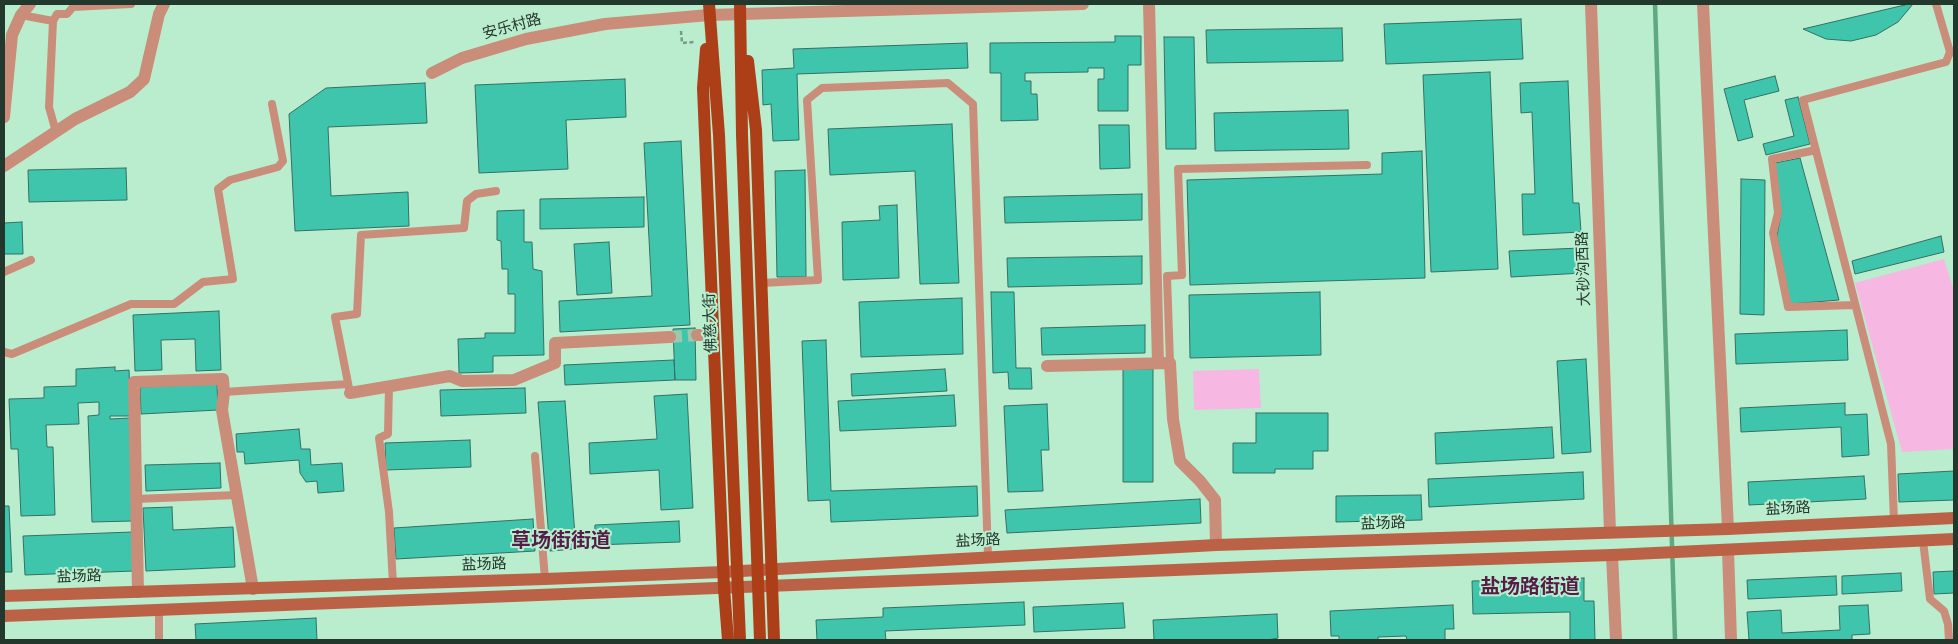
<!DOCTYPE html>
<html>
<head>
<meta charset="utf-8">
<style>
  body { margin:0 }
  #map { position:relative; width:1958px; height:644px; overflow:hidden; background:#baedce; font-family:"Space Grotesk",sans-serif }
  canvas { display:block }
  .frame { position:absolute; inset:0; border:5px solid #23382c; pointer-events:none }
</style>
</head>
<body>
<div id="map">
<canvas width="1958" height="644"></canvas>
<div class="frame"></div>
</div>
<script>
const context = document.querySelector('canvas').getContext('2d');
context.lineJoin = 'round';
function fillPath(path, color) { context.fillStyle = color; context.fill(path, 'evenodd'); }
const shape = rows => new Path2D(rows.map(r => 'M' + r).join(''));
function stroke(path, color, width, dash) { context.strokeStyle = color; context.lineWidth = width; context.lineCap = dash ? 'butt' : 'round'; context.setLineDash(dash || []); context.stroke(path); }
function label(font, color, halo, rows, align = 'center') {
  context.font = font + ' "Space Grotesk","Noto Sans SC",sans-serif'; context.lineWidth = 4; context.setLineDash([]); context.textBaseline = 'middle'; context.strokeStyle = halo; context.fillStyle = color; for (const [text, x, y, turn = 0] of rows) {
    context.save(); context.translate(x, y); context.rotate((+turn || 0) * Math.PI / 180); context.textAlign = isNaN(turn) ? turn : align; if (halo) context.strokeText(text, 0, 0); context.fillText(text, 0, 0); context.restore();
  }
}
const green = shape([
  [1944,259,1954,291,1954,449,1902,452,1855,283],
  [1259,369,1261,408,1194,410,1193,371]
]);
const stream = shape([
  [1655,4,1675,640]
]);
const building = shape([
  [1909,4,1913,4,1898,22,1876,35,1851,41,1826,39,1803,29,1909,4],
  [1521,19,1523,59,1386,64,1384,24,1521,19],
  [1342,28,1343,61,1207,63,1206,30,1342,28],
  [1115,36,1141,36,1141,65,1128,65,1128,111,1098,111,1098,79,1104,79,1104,68,1088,68,1088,72,1025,73,1025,81,1031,81,1031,94,1037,94,1038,120,1001,121,1001,73,990,73,990,43,1115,42,1115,36],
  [1164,37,1194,37,1196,149,1166,149,1164,37],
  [967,43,968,68,797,74,799,140,773,141,771,104,763,105,762,70,794,68,793,49,967,43],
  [1490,72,1498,269,1431,272,1423,75,1490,72],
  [1775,76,1779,91,1744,100,1753,137,1738,141,1724,89,1775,76],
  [625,79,626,117,566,120,568,169,479,173,475,85,625,79],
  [1568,81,1573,203,1579,203,1581,232,1523,235,1522,194,1535,194,1532,112,1521,113,1520,83,1568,81],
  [425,83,427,123,328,127,331,196,408,192,409,226,295,231,289,114,326,88,425,83],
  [1798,97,1810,144,1766,155,1763,144,1794,136,1785,100,1798,97],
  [1348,110,1349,149,1215,151,1214,113,1348,110],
  [952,124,959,283,920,284,915,171,830,175,828,129,952,124],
  [1099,125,1129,125,1130,168,1100,169,1099,125],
  [681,141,690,325,560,332,559,301,652,296,644,143,681,141],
  [1422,151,1425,278,1190,285,1187,180,1382,174,1382,153,1422,151],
  [1800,158,1839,300,1790,304,1777,236,1781,214,1775,163,1800,158],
  [126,168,127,200,29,202,28,170,126,168],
  [805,170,806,277,777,277,775,171,805,170],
  [1741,179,1765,180,1764,315,1740,314,1741,179],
  [1142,194,1142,220,1005,223,1004,197,1142,194],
  [644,197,644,227,540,229,540,199,644,197],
  [897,205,899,278,843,280,842,222,880,220,879,206,897,205],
  [524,210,524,242,532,242,533,269,542,271,544,355,493,356,493,372,459,373,458,339,485,338,485,333,515,333,515,294,508,294,508,269,502,269,501,241,497,240,497,211,524,210],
  [22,222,23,254,4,254,4,223,22,222],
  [1941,236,1944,252,1855,274,1852,261,1941,236],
  [609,242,612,293,577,295,574,244,609,242],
  [1581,248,1583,273,1511,277,1509,251,1581,248],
  [1142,256,1142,284,1008,287,1007,258,1142,256],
  [991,292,1014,292,1016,368,1031,368,1032,389,1009,389,1008,372,993,373,991,292],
  [1320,292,1321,355,1190,358,1189,295,1320,292],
  [962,298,963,354,861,357,859,302,962,298],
  [219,311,221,370,196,371,195,339,161,340,162,370,135,371,133,315,219,311],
  [1145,325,1145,353,1042,355,1041,328,1145,325],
  [695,328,696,380,675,380,673,329,695,328],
  [1847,330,1848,360,1736,364,1735,334,1847,330],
  [826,340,831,491,977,486,978,516,831,522,830,500,808,501,802,341,826,340],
  [1586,359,1591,452,1562,454,1557,361,1586,359],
  [674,360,675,380,565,385,564,365,674,360],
  [115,367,115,371,129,370,131,416,110,416,110,419,130,418,133,521,92,522,88,416,99,415,99,402,78,403,79,424,46,425,47,447,53,447,55,515,21,516,18,449,11,449,9,399,44,398,44,387,76,386,76,369,115,367],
  [945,369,947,391,852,396,851,374,945,369],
  [1123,369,1153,369,1153,482,1123,482,1123,369],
  [217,384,218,410,141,414,140,387,217,384],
  [525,388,526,413,441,416,440,390,525,388],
  [687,394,693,508,661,510,659,470,590,474,589,443,657,439,654,396,687,394],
  [954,395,956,426,840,431,838,401,954,395],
  [565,401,576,549,550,551,538,402,565,401],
  [1845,403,1845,415,1867,414,1869,455,1842,457,1841,427,1741,432,1740,408,1845,403],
  [1047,404,1049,450,1041,450,1043,491,1008,492,1004,406,1047,404],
  [1256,413,1328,413,1328,451,1313,451,1313,469,1275,469,1275,473,1233,473,1233,443,1256,443,1256,413],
  [1552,427,1554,458,1436,464,1435,433,1552,427],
  [299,429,301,449,310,449,311,465,342,463,344,491,318,493,317,481,306,482,300,473,299,460,245,464,244,452,237,452,236,434,299,429],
  [470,440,471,467,386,470,385,443,470,440],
  [220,463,221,488,146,491,145,465,220,463],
  [1954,471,1954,500,1899,502,1898,474,1954,471],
  [1583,472,1584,499,1429,507,1428,479,1583,472],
  [1864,476,1866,499,1749,505,1748,482,1864,476],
  [1421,495,1422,520,1336,522,1336,496,1421,495],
  [1200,499,1201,523,1007,533,1005,510,1200,499],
  [4,506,9,506,12,572,4,572,4,506],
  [172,507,173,530,233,527,235,567,146,571,143,508,172,507],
  [533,519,535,551,396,559,394,528,533,519],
  [679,521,680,542,594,545,595,525,679,521],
  [133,532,134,571,25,575,23,536,133,532],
  [1954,571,1954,593,1934,594,1933,572,1954,571],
  [1901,573,1902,591,1842,594,1842,576,1901,573],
  [1836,576,1837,595,1748,599,1747,580,1836,576],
  [1584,578,1584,601,1594,601,1595,640,1570,640,1570,612,1473,614,1472,581,1584,578],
  [1024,602,1025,625,885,631,886,640,817,640,816,620,883,617,883,608,1024,602],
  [1123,603,1125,628,1034,632,1033,607,1123,603],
  [1453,605,1454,629,1445,629,1445,640,1407,640,1406,636,1378,637,1378,640,1339,640,1339,636,1331,636,1330,611,1453,605],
  [1868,605,1870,634,1852,635,1852,640,1749,640,1747,612,1781,610,1782,633,1840,630,1839,606,1868,605],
  [1277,614,1278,638,1268,640,1154,640,1153,620,1277,614],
  [316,618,317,640,196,640,195,624,316,618]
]);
const minorTunnel = shape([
  [670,337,697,335]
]);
const path = shape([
  [681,31,682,43,695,42]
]);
const service = shape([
  [21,15,53,21,57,14,67,14,73,7,131,4],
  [53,21,49,107,56,132],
  [1816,150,1772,159,1778,213,1773,233,1788,307,1855,305],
  [4,272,31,260],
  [762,283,818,280,807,100,822,88,948,83,973,104,988,556],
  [4,352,12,354,131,304,174,304,203,282,233,279,218,189,230,180,278,167,283,161,272,104],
  [1170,363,1167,276,1182,275,1178,169,1367,165],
  [389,386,388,434,379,438,389,512,393,584],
  [224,392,348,384],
  [350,393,335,317,357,314,361,235,464,228,467,201,476,194,496,191],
  [535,456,545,579],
  [135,499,237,495],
  [1894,521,1891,444,1803,100,1946,62,1950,52,1936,4],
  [1923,541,1930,599,1944,611,1948,624,1949,640],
  [159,610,159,640]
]);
const minor = shape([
  [1149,4,1158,363],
  [4,117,12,35,21,15,30,4],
  [4,166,75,119,130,92,144,79,159,14,164,4],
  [697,335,712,335],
  [1047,366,1170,363,1173,419,1180,461,1200,481,1215,500,1216,545],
  [350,393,450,376,462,381,514,380,555,363,555,343,670,337],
  [1728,550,1731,640],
  [138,592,134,382,223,379,224,392,222,410,253,589]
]);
const tertiary = shape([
  [1591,4,1610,532],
  [1703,4,1728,529],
  [432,73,462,58,526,39,605,24,709,15,1083,4],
  [1612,555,1616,640]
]);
const secondary = shape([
  [4,596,545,579,723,572,1216,545,1728,529,1954,518],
  [4,616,1302,565,1612,555,1954,539]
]);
const primary = shape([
  [709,4,719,135,740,640],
  [740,4,742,135,760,640],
  [706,49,703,88,724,588,728,640],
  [748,61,756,130,774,640]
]);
const streetNames = [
  ["安乐村路",512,27,-15],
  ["大砂沟西路",1584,269,-92],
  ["佛慈大街",711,323,-92],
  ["盐场路",1788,509,-3],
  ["盐场路",1383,524,-2],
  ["盐场路",978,541,-3],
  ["盐场路",484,565,-2],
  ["盐场路",79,577,-2]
];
const districtNames = [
  ["草场街街道",561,542],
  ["盐场路街道",1530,588]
];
fillPath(green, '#f7b7e3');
stroke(stream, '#5fa980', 4.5);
fillPath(building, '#3fc5ac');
stroke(building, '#337064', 1);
stroke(minorTunnel, '#9cc9ae', 12, [12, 6]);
stroke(path, '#779c86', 2.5, [4, 2.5]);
stroke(service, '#ca8d79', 8);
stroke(minor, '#ca8d79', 12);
stroke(tertiary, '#ca8d79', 12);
stroke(secondary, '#bb6246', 12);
stroke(primary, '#ad3f18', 12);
label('15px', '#23382c', '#baedce', streetNames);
label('bold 20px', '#541c46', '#baedce', districtNames);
</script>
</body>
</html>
